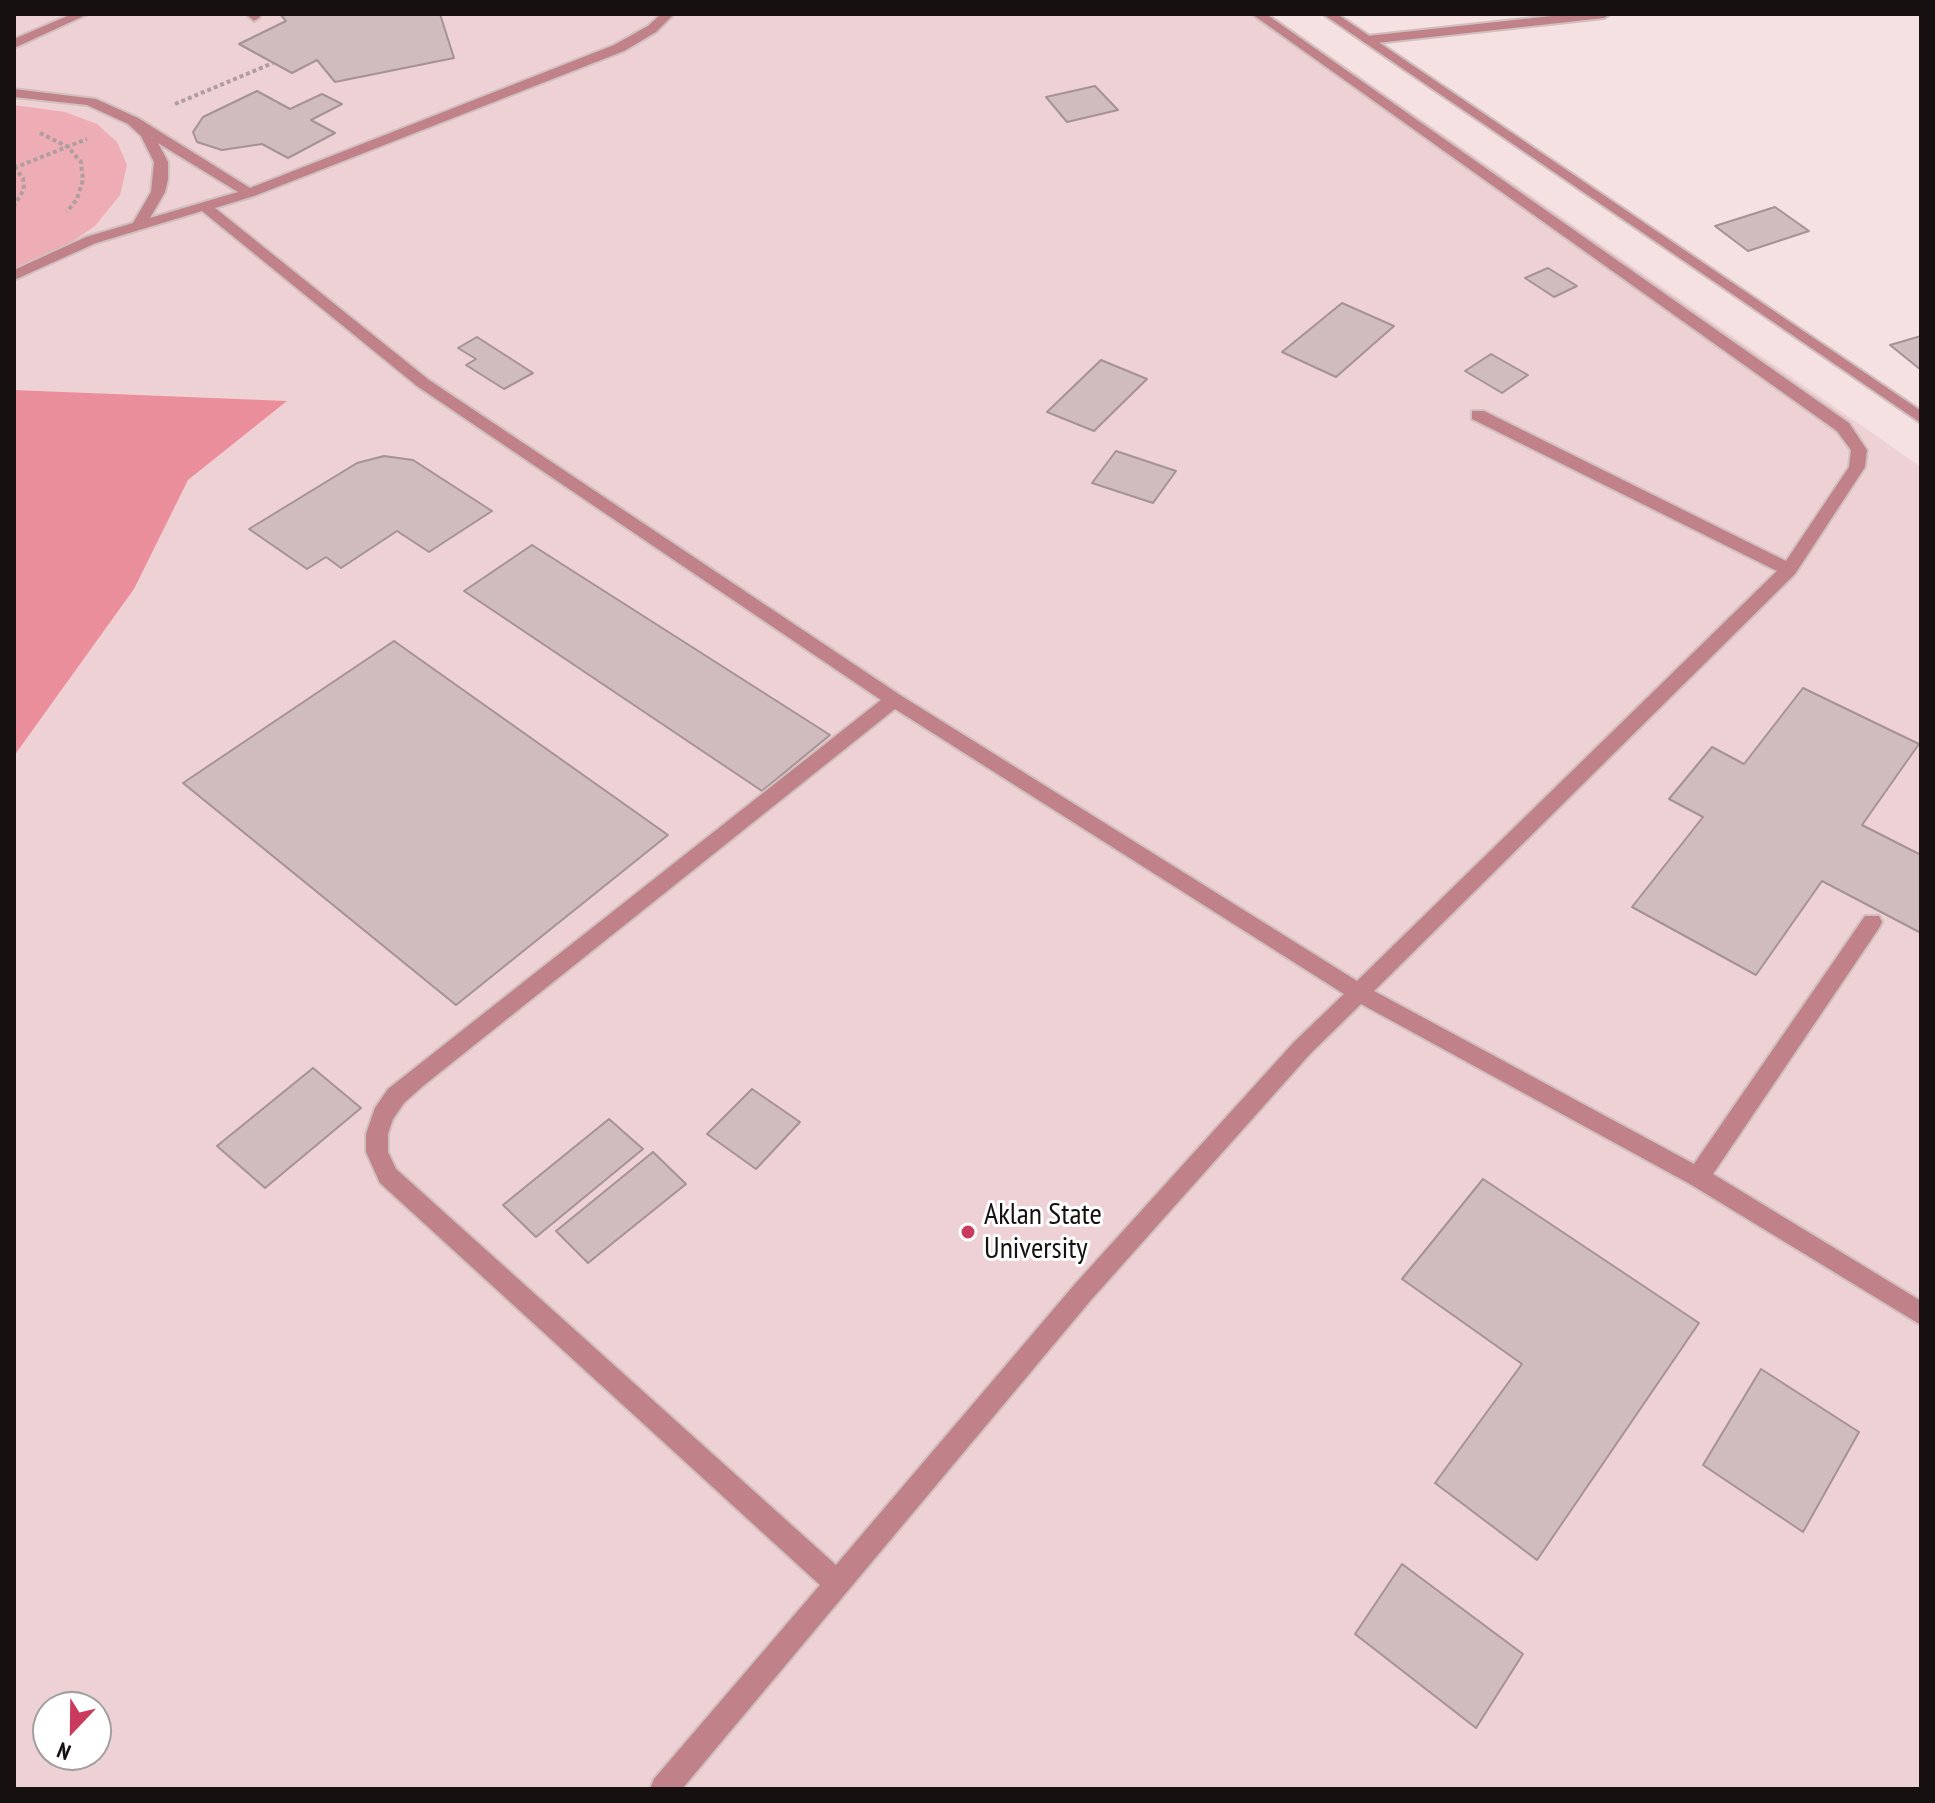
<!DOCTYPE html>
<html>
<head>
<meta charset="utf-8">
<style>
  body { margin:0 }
  #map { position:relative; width:1935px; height:1803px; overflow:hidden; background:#f5e0e2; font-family:"PT Sans Narrow",sans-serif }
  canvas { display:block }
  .frame { position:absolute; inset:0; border:16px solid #161010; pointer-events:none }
  .north { position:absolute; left:32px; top:1691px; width:80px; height:80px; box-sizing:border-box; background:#fff; border:2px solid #a29f9f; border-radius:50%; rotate:202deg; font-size:22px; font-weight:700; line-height:32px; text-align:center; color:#161010 }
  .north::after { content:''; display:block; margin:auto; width:28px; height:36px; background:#c93a5c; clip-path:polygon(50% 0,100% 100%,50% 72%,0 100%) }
</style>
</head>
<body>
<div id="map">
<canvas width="1935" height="1803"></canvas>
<div class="frame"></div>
<div class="north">N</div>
</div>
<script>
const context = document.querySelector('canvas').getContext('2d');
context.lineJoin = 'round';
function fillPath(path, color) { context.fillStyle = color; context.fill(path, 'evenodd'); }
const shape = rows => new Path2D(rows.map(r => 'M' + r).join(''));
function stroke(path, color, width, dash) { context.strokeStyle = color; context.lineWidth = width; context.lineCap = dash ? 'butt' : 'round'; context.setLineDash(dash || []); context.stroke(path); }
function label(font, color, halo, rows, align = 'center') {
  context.font = font + ' "PT Sans Narrow",sans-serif'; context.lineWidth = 6; context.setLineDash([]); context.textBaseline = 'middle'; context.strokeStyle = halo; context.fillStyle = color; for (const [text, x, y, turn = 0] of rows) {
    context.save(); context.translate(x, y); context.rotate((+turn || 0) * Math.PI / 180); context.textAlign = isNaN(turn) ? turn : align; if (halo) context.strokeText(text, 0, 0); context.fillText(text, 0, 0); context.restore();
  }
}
const built = shape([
  [14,14,1270,14,1921,467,1921,1789,14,1789,14,756,134,589,188,480,286,402,14,390],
  [48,1707,96,1707,96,1755,48,1755]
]);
const green = shape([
  [14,105,65,112,97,124,117,142,127,165,120,195,95,226,54,254,14,271]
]);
const forest = shape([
  [14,390,287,401,188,480,134,589,14,756]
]);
const building = shape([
  [280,14,440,14,454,58,335,82,317,60,292,73,239,44,286,21,280,14],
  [1095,86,1118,110,1067,122,1046,97,1095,86],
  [257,91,290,109,322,94,342,104,311,120,335,133,288,158,262,144,222,150,197,142,193,132,203,117,257,91],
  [1775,207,1809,231,1748,251,1715,226,1775,207],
  [1548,268,1577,286,1554,297,1525,278,1548,268],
  [1342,303,1394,326,1336,377,1282,352,1342,303],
  [1921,336,1921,370,1890,345,1921,336],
  [477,337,533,373,504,389,466,365,476,359,458,348,477,337],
  [1491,354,1528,375,1502,393,1465,371,1491,354],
  [1101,360,1147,379,1094,431,1047,412,1101,360],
  [1116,451,1176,471,1153,503,1092,483,1116,451],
  [384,456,413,460,492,511,429,552,397,531,341,568,326,557,307,569,249,529,357,463,384,456],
  [532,545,830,735,762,791,464,591,532,545],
  [394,641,668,835,456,1005,183,783,394,641],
  [1803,688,1919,744,1862,825,1921,855,1921,933,1822,881,1756,975,1632,907,1703,817,1669,799,1712,747,1744,764,1803,688],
  [313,1068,361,1108,265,1188,217,1146,313,1068],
  [752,1089,800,1122,756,1169,707,1134,752,1089],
  [609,1119,643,1149,536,1237,503,1205,609,1119],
  [653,1152,686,1184,588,1263,556,1231,653,1152],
  [1483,1179,1699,1323,1537,1560,1435,1483,1522,1364,1402,1279,1483,1179],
  [1761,1369,1859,1432,1803,1532,1703,1465,1761,1369],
  [1402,1564,1523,1654,1476,1728,1355,1634,1402,1564]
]);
const path = shape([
  [175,104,273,63],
  [40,133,68,147,81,162,83,180,77,199,67,212],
  [14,167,23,178,24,189,14,206],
  [14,168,87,139]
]);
const lane = shape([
  [72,14,88,14,14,48,14,39,72,14],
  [246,14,258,14,260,17,254,21,246,14],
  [661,14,674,14,656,32,624,51,254,196,215,208,429,380,900,695,1357,981,1777,571,1472,419,1472,411,1484,411,1786,561,1849,467,1851,450,1837,431,1252,14,1266,14,1849,423,1867,450,1865,467,1795,574,1374,991,1694,1164,1865,916,1879,916,1882,922,1879,928,1713,1174,1921,1301,1921,1325,1690,1184,1361,1004,1310,1054,1091,1300,682,1789,650,1789,654,1779,820,1585,380,1183,366,1152,366,1134,375,1108,388,1089,881,700,417,386,202,211,96,243,14,280,14,270,86,237,133,223,151,192,154,162,141,136,128,124,87,105,14,97,14,89,96,99,138,118,250,188,614,45,648,26,661,14],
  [158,143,238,192,150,218,165,192,168,179,168,162,158,143],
  [895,709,1344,994,1294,1042,1075,1284,836,1565,396,1169,388,1152,388,1134,393,1119,404,1103,423,1086,895,709],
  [1570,14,1610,14,1604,18,1367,44,1361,40,1367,36,1570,14]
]);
const street = shape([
  [1323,14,1337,14,1921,411,1921,423,1323,14]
]);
const markers = [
  [968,1232,8,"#c93a5c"]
];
const poiNames = [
  ["Aklan State",984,1215],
  ["University",984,1249]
];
fillPath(built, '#eed1d4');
fillPath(green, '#eeacb4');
fillPath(forest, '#ea8e9b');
fillPath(building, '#d0bcbe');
stroke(building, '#a59294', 2);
stroke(lane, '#d1bfc0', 4);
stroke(street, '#d1bfc0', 4);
stroke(path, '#ae9e9f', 4, [4, 3]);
fillPath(lane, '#c08189');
fillPath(street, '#c08189');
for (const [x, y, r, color] of markers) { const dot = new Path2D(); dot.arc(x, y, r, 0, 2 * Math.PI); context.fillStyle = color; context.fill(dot); stroke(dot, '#fff', 3); }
label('30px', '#161010', '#fff', poiNames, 'left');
</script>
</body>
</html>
